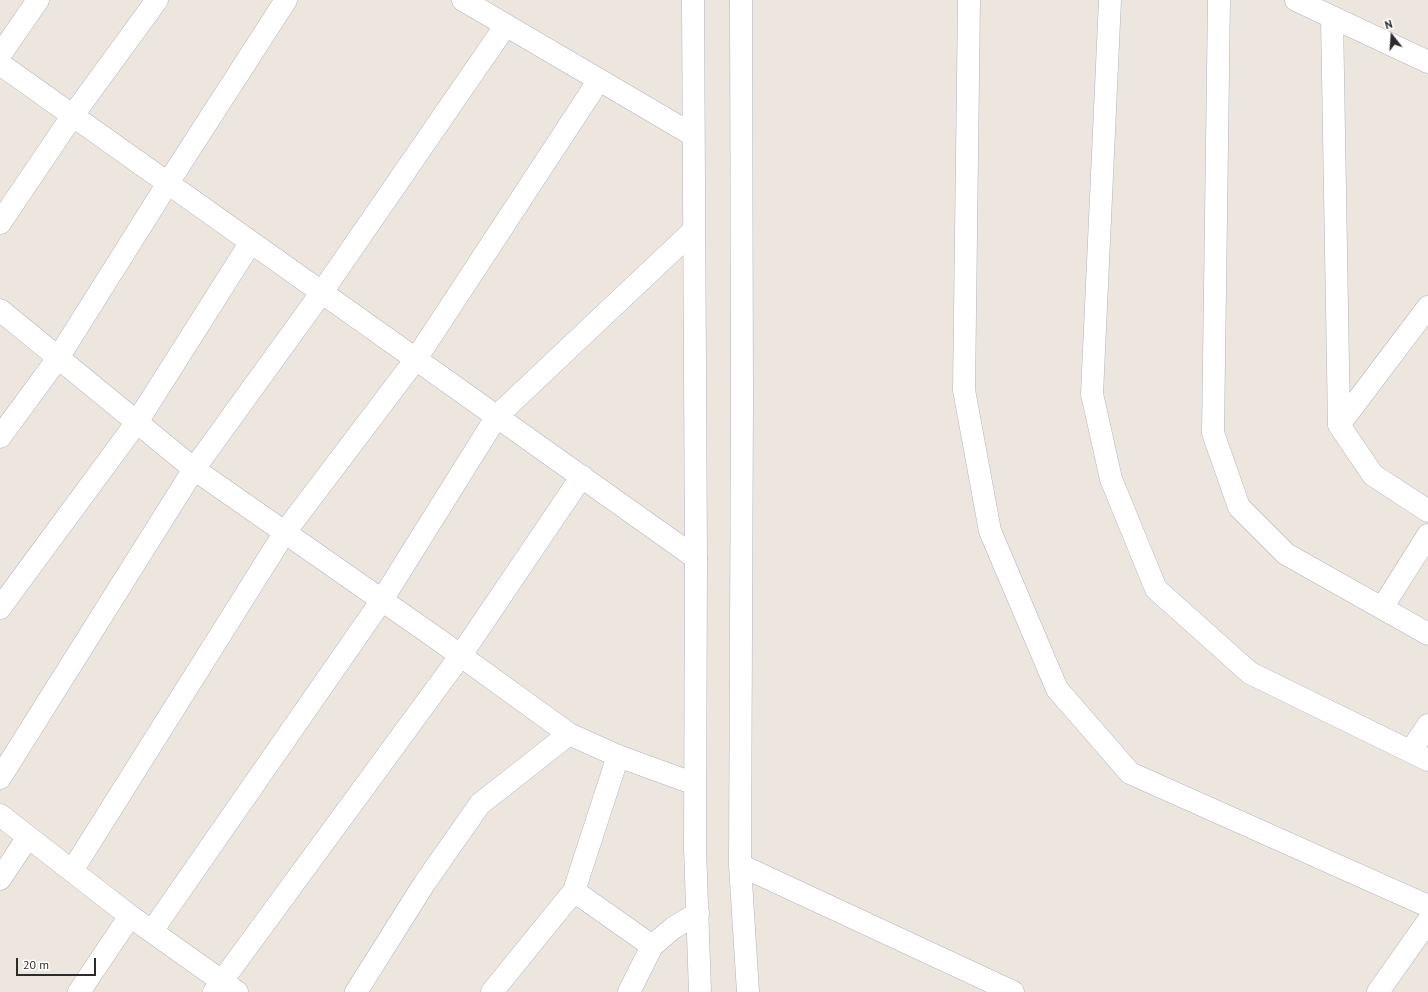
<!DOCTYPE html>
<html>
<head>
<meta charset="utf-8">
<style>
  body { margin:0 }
  #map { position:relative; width:1428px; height:992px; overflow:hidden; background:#ece6de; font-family:"PT Sans",sans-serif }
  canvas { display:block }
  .north { position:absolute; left:1372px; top:16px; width:40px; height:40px; -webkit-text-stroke:3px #fff; paint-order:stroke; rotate:343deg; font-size:11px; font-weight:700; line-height:16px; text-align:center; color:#2b2b2b }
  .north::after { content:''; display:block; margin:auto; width:14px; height:18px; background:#2b2b2b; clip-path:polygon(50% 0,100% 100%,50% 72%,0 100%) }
  .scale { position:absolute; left:16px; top:958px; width:80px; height:18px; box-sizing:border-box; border:2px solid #2b2b2b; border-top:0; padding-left:5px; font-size:12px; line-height:14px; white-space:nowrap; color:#2b2b2b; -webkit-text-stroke:3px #fff; paint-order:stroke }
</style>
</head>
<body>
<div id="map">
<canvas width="1428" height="992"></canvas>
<div class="north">N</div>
<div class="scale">20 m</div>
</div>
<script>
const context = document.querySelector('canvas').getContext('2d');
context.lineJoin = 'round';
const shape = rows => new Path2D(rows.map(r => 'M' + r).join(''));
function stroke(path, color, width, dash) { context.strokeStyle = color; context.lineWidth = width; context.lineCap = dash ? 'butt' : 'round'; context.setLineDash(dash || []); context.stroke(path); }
const street = shape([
  [463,0,693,135],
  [969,0,964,390,990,531,1057,689,1130,773,1428,906],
  [1110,0,1092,394,1111,479,1156,589,1250,673,1428,760],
  [1219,0,1213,433,1239,507,1286,554,1428,634],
  [1296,0,1428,62],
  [1332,17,1339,425,1373,475,1428,511],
  [0,55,38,0],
  [0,64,696,558],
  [0,223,73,115,157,0],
  [0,310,194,469,439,640,569,734,618,756,695,784],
  [1339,425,1428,307],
  [0,437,58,358,168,183,286,0],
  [0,608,137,422,251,242],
  [1382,608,1428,535],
  [1411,751,1428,725],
  [0,778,194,469,322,292,506,25],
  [0,815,130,916,237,992],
  [72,871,285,532,416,359,599,80],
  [0,879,28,837],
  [574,891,652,946],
  [152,931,382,600,497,416,693,231],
  [79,992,130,916],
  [214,992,461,655,582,476],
  [356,992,424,884,480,804,569,734],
  [492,992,574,891,618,756],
  [629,992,652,946,673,928,698,913],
  [1378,992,1428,921]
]);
const secondary = shape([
  [693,0,696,558,695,848,700,992],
  [741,0,742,398,740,865,748,992],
  [740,865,1013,992]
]);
stroke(street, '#b1b4be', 23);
stroke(secondary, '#b1b4be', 23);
stroke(street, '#fff', 22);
stroke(secondary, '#fff', 22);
</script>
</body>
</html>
